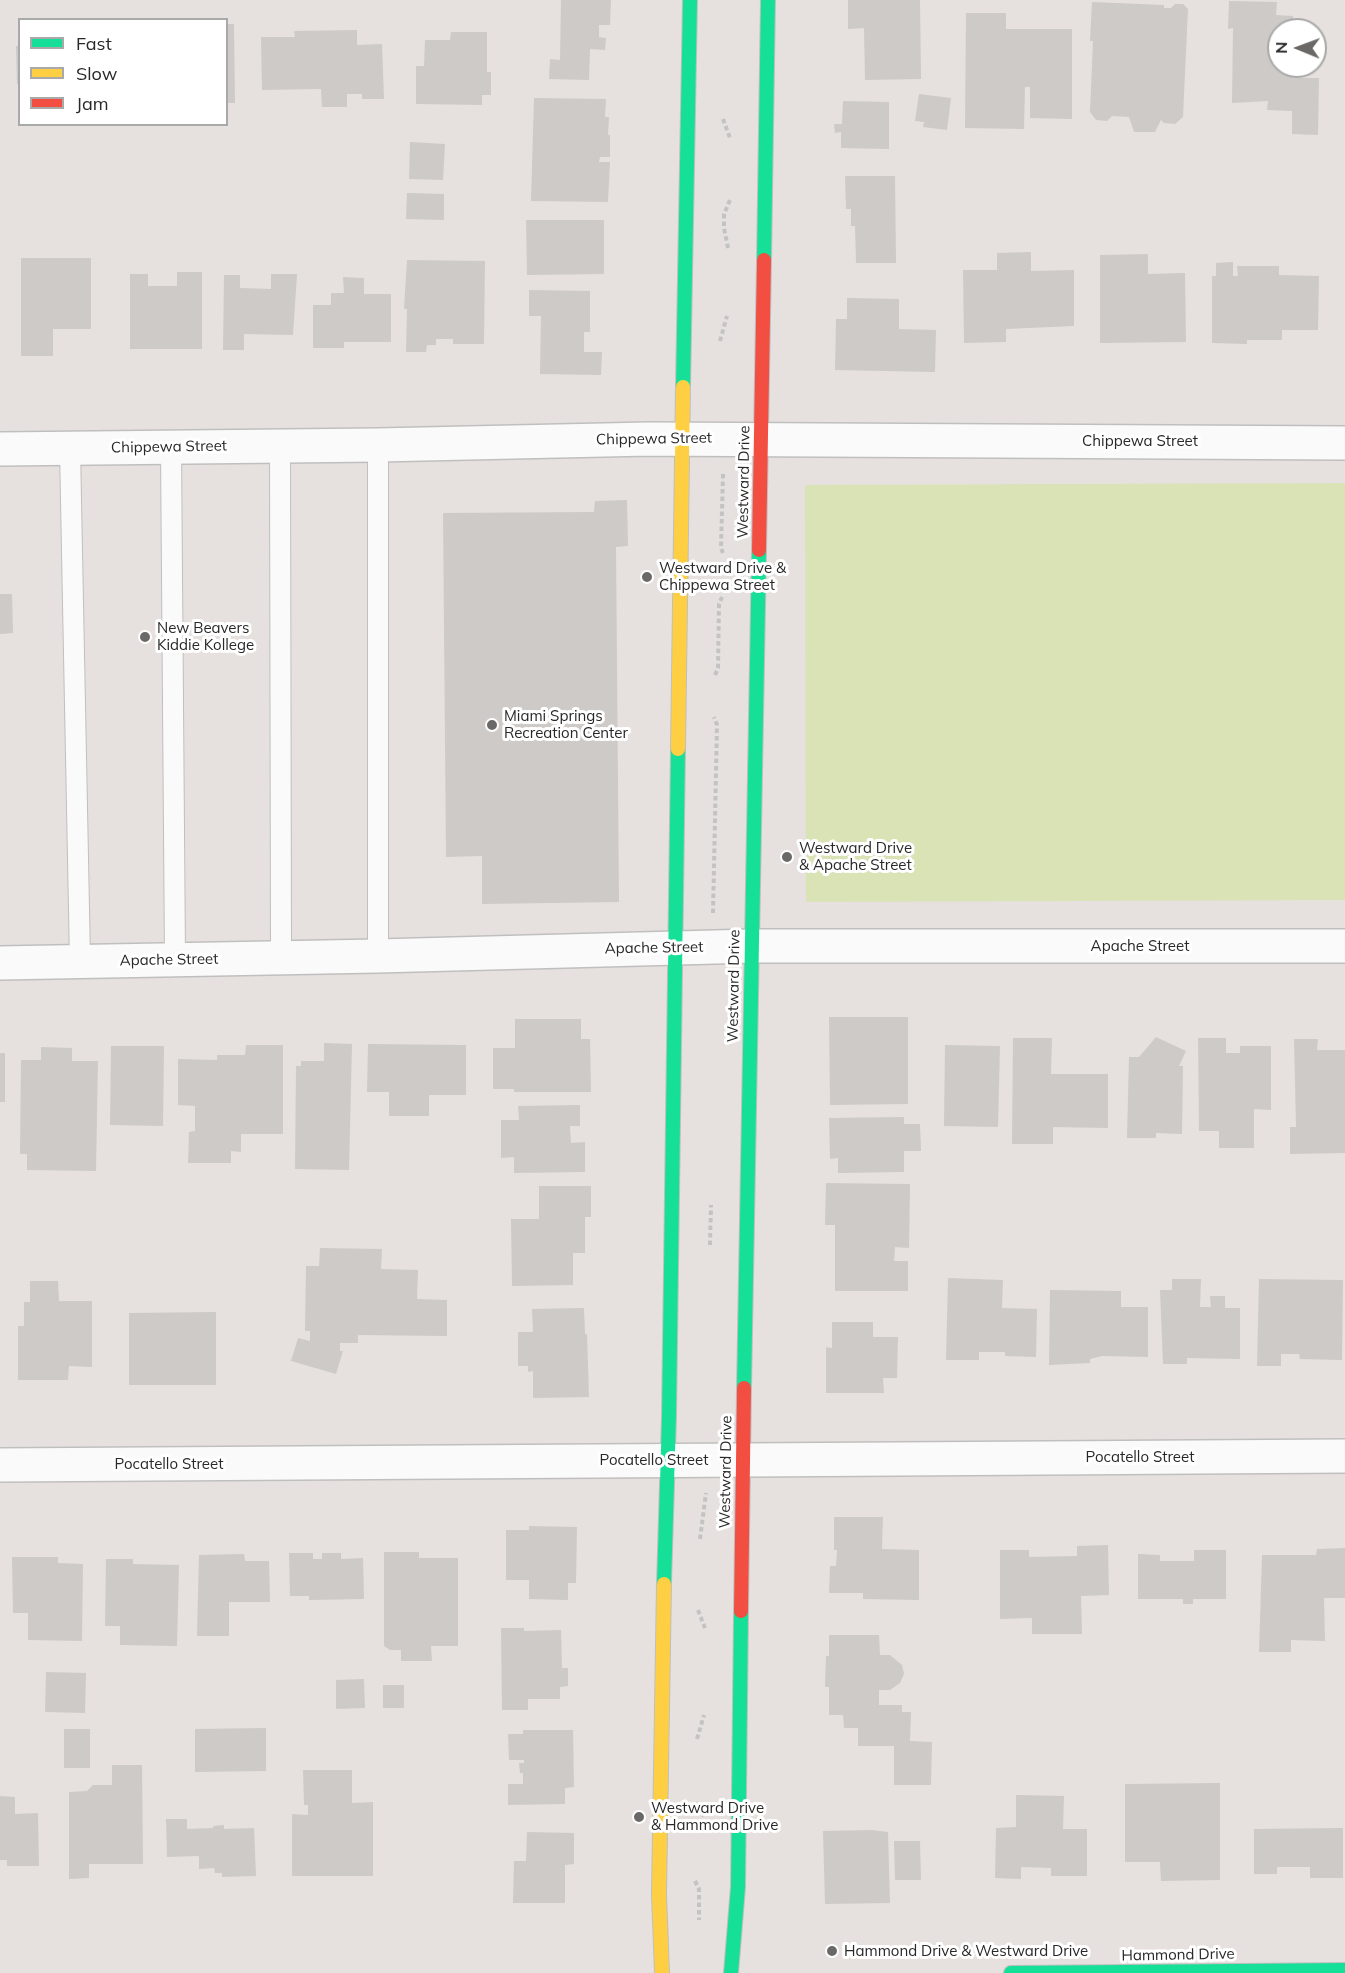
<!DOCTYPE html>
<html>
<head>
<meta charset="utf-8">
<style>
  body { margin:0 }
  #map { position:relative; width:1345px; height:1973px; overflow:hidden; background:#e6e1de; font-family:Mulish,sans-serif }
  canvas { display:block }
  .legend { position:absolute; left:18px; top:18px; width:210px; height:108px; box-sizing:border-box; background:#fff; border:2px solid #a9a9a9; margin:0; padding:8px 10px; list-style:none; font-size:18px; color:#282828 }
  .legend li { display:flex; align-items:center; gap:12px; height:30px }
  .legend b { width:30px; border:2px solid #a9a9a9 }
  .north { position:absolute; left:1267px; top:18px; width:60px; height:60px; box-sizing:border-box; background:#fff; border:2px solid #a9a9a9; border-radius:50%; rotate:271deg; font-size:16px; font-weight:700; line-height:24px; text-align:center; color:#282828 }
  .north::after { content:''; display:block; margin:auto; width:21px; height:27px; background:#6a6968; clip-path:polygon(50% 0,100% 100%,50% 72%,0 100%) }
</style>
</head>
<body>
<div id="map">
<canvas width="1345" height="1973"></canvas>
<ul class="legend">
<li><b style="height:8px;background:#16e098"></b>Fast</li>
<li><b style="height:8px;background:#ffcf43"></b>Slow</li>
<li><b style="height:8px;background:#f24e42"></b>Jam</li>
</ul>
<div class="north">N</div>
</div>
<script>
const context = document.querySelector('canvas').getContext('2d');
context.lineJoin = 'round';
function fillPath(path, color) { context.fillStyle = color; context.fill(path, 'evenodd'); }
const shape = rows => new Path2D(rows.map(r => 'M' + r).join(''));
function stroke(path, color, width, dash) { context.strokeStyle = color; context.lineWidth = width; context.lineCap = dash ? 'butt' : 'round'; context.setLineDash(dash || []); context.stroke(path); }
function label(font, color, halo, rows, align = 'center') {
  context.font = font + ' Mulish,sans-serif'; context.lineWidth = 6; context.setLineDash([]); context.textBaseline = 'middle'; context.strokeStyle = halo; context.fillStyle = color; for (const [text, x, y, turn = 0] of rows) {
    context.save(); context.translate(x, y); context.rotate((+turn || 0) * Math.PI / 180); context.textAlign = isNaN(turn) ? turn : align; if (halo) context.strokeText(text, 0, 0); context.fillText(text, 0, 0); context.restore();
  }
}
const pitch = shape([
  [1345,483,1345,900,806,902,805,485]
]);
const building = shape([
  [561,0,611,0,610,25,599,25,599,37,606,38,605,50,590,49,589,80,549,79,550,59,560,60],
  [848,0,920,0,921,79,865,80,864,28,848,29],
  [1229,1,1277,2,1276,15,1293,16,1293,24,1303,25,1303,30,1279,30,1279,66,1292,66,1292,78,1319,78,1318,135,1292,134,1292,111,1267,110,1268,101,1232,103,1233,28,1228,29],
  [1092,2,1164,5,1164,8,1171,8,1175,4,1183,4,1188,9,1183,117,1175,124,1164,123,1161,120,1155,132,1134,132,1129,117,1112,116,1107,121,1096,120,1090,112,1093,41,1090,41],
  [966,13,1006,13,1006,29,1072,29,1072,119,1030,118,1030,87,1025,87,1024,129,965,128],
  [226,24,234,24,235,103,226,103],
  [357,30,357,45,382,44,384,99,362,99,362,94,347,94,347,107,322,107,321,89,262,90,261,37,295,37,294,31],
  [451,32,487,32,487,72,491,72,491,95,482,95,482,105,416,104,416,66,424,66,425,40,450,40],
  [16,46,20,46,20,83,17,84],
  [919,94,951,98,947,130,923,127,924,122,915,121],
  [534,98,606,99,605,117,609,117,608,135,610,135,610,157,600,157,599,162,610,162,608,202,531,201],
  [843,101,889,102,889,149,841,148,841,132,835,133,834,124,842,124],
  [410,142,445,144,443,180,409,179],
  [845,176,895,176,896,263,856,263,855,226,851,226,851,209,846,209],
  [407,193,444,194,444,220,406,219],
  [526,220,604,220,604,274,527,275],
  [1031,252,1031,271,1074,270,1074,326,1006,329,1006,342,964,343,963,270,997,270,997,253],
  [1148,254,1148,274,1185,273,1186,342,1100,343,1100,255],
  [21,258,91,258,91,329,53,329,53,356,21,356],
  [407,260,485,261,484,344,453,344,453,339,436,339,436,345,427,345,426,352,406,352,407,309,404,309],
  [1233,262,1233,276,1238,276,1237,266,1279,266,1279,275,1319,276,1318,330,1282,330,1282,340,1247,340,1247,344,1212,343,1212,276,1216,276,1216,263],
  [177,272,202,272,202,349,130,349,130,274,148,274,148,286,177,286],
  [271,274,297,274,293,335,244,334,244,350,223,350,224,275,240,275,240,288,271,289],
  [343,277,364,278,364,294,391,294,391,342,344,342,344,348,313,348,313,305,331,305,331,293,344,293],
  [529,290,590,291,590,332,584,332,584,352,602,352,601,375,540,374,541,316,529,316],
  [847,298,899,299,899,329,936,330,935,372,835,370,836,319,847,319],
  [627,500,628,546,616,547,619,902,482,904,482,856,446,857,443,513,594,512,595,501],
  [0,594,12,594,13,633,0,634],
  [829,1017,908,1017,908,1104,830,1105],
  [515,1019,581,1019,581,1039,590,1039,591,1092,514,1092,514,1089,493,1089,493,1048,515,1048],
  [1156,1037,1186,1051,1179,1066,1183,1066,1182,1134,1156,1133,1156,1138,1127,1138,1129,1057,1139,1057],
  [1013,1038,1052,1038,1051,1074,1108,1074,1108,1128,1053,1127,1053,1144,1012,1144],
  [1198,1038,1226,1038,1226,1053,1240,1053,1240,1046,1271,1046,1271,1110,1254,1109,1254,1148,1219,1148,1219,1131,1199,1131],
  [1294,1039,1318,1039,1317,1050,1345,1050,1345,1153,1290,1154,1290,1127,1296,1127],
  [324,1043,352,1044,349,1170,295,1169,296,1066,301,1066,301,1061,324,1061],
  [368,1044,466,1045,466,1095,429,1095,429,1116,389,1116,389,1092,367,1092],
  [246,1045,283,1045,283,1134,241,1134,241,1152,231,1151,231,1163,188,1163,189,1132,195,1131,195,1106,178,1105,178,1059,217,1060,217,1055,245,1055],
  [945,1045,1000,1046,998,1127,944,1126],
  [111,1046,164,1046,163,1126,110,1125],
  [41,1047,72,1048,72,1061,98,1061,96,1171,27,1170,27,1154,20,1154,21,1060,41,1060],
  [0,1053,5,1053,5,1102,0,1102],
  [580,1105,580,1126,570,1126,571,1143,585,1142,585,1172,514,1173,514,1157,501,1158,501,1120,519,1120,518,1106],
  [904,1117,904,1124,920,1124,921,1151,904,1151,904,1172,838,1173,838,1158,830,1159,829,1118],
  [826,1183,910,1184,909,1248,895,1247,894,1261,908,1261,908,1291,835,1291,835,1225,825,1225],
  [539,1186,591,1186,591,1217,585,1217,585,1253,573,1253,573,1285,512,1286,511,1219,539,1219],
  [320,1248,382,1249,381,1269,418,1270,417,1299,447,1300,447,1336,358,1335,358,1343,340,1343,340,1351,343,1351,336,1374,291,1361,298,1338,310,1341,310,1331,305,1331,306,1266,319,1266],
  [948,1278,1003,1280,1002,1308,1037,1309,1036,1357,1005,1356,1005,1352,979,1352,979,1360,946,1360],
  [1172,1279,1201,1279,1200,1307,1211,1307,1210,1296,1225,1296,1225,1308,1240,1308,1240,1359,1187,1358,1187,1364,1163,1364,1160,1290,1172,1290],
  [1259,1279,1343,1280,1342,1360,1300,1359,1299,1354,1281,1354,1281,1366,1257,1366],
  [30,1281,58,1281,59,1301,92,1301,92,1367,69,1366,68,1380,18,1380,18,1326,24,1326,24,1302,30,1302],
  [1050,1290,1121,1291,1121,1307,1148,1307,1148,1357,1102,1356,1090,1359,1090,1363,1049,1365],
  [584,1308,585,1334,587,1334,589,1397,533,1398,533,1371,528,1372,528,1366,518,1366,518,1332,533,1332,532,1309],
  [216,1312,216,1385,129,1385,129,1313],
  [832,1322,873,1322,873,1337,898,1337,897,1378,883,1378,884,1393,826,1393,826,1347,832,1348],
  [834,1517,883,1517,882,1549,919,1550,919,1600,863,1599,863,1593,829,1593,830,1566,836,1566,837,1550,834,1550],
  [529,1526,577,1527,576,1583,568,1583,568,1600,529,1599,529,1580,506,1580,506,1530,529,1530],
  [1108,1545,1109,1595,1081,1596,1082,1634,1032,1634,1032,1618,1000,1619,1000,1550,1029,1550,1029,1557,1077,1556,1077,1546],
  [1345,1548,1345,1598,1324,1598,1325,1641,1291,1640,1291,1652,1259,1652,1262,1555,1316,1555,1317,1549],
  [1194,1550,1226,1550,1226,1599,1193,1599,1193,1604,1183,1604,1183,1599,1138,1599,1138,1554,1160,1555,1160,1561,1194,1561],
  [384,1552,419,1552,419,1558,458,1558,458,1646,431,1646,432,1661,401,1661,401,1650,390,1650,384,1646],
  [289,1553,313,1553,313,1559,322,1559,322,1553,341,1553,341,1559,363,1558,364,1599,309,1600,309,1596,290,1596],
  [244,1554,245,1561,269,1561,270,1602,229,1602,229,1636,197,1636,199,1555],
  [12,1557,58,1557,58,1563,83,1564,82,1641,28,1640,28,1613,13,1613],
  [106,1559,133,1559,133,1564,179,1565,177,1646,120,1645,120,1626,105,1626],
  [501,1628,524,1628,524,1631,561,1630,562,1668,568,1668,568,1686,560,1687,560,1699,528,1699,528,1710,502,1710],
  [829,1635,879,1635,880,1655,890,1655,902,1665,904,1674,900,1683,890,1690,879,1690,879,1705,902,1705,902,1712,911,1712,910,1741,932,1742,931,1785,894,1785,894,1746,858,1746,858,1728,844,1728,843,1715,829,1715,829,1687,825,1687,826,1656,829,1656],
  [46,1672,86,1673,85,1713,45,1712],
  [364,1679,365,1708,336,1709,336,1680],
  [383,1685,404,1685,404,1708,383,1708],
  [266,1728,266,1771,195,1772,195,1729],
  [64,1729,90,1729,90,1768,64,1768],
  [523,1730,573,1730,574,1787,565,1788,565,1804,508,1805,508,1784,523,1784,523,1773,520,1773,519,1763,524,1763,524,1760,509,1760,508,1734,523,1734],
  [112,1765,142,1765,143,1864,89,1864,89,1878,69,1879,69,1792,87,1791,93,1785,112,1785],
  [303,1770,352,1770,352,1803,373,1802,373,1876,292,1876,292,1814,308,1815,308,1805,304,1805],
  [1220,1783,1220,1880,1161,1881,1160,1862,1125,1862,1125,1784],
  [1016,1795,1064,1796,1063,1829,1087,1829,1087,1876,1051,1876,1051,1868,1021,1867,1021,1879,995,1878,996,1828,1016,1827],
  [0,1796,15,1797,15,1814,38,1813,39,1866,7,1866,7,1860,0,1860],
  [166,1819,187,1819,187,1829,213,1828,213,1826,224,1825,224,1829,254,1828,256,1876,222,1877,222,1873,215,1873,214,1868,199,1869,199,1856,167,1857],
  [1343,1828,1343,1878,1310,1878,1310,1867,1277,1867,1277,1874,1254,1874,1254,1829],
  [872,1830,888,1832,890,1903,825,1904,823,1831],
  [527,1832,574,1833,574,1864,565,1865,565,1903,513,1903,514,1861,526,1861],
  [894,1841,920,1841,921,1880,895,1880]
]);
const path = shape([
  [723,119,730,138],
  [728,248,724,228,724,214,730,200],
  [720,341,727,316],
  [723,474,721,548,723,553],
  [715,675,718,668,719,604,722,597],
  [713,913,717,725,714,717],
  [710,1245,711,1205],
  [700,1539,706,1493],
  [698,1610,705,1628],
  [697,1739,704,1715],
  [696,1802,698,1810,704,1816],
  [695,1881,699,1889,699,1920]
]);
const lane = shape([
  [378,445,378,956],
  [280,446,281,958],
  [171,447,175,960],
  [70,449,80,961]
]);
const street = shape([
  [0,449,378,445,649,439,1345,443],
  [0,963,378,956,752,946,1345,946],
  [0,1465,1345,1456]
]);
const fast = shape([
  [764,260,768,0],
  [683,387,690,0],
  [744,1388,759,550],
  [664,1584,669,1416,678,749],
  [731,1973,738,1887,741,1611],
  [1011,1973,1345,1970]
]);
const slow = shape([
  [678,749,683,387],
  [662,1973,659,1894,664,1584]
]);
const jam = shape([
  [759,550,764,260],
  [741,1611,744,1388]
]);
const markers = [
  [647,577,6,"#6a6968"],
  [145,637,6,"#6a6968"],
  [492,725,6,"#6a6968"],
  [787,857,6,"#6a6968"],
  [639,1817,6,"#6a6968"],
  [832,1951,6,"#6a6968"]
];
const streetNames = [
  ["Chippewa Street",654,439,-1],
  ["Chippewa Street",1140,441],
  ["Chippewa Street",169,447,-1],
  ["Westward Drive",744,482,-89],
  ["Apache Street",1140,946],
  ["Apache Street",654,948,-1],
  ["Apache Street",169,960,-1],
  ["Westward Drive",734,986,-89],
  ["Pocatello Street",1140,1457],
  ["Pocatello Street",654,1460],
  ["Pocatello Street",169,1464],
  ["Westward Drive",726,1472,-89],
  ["Hammond Drive",1178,1955,-1]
];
const poiNames = [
  ["Westward Drive &",659,568],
  ["Chippewa Street",659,585],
  ["New Beavers",157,628],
  ["Kiddie Kollege",157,645],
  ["Miami Springs",504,716],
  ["Recreation Center",504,733],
  ["Westward Drive",799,848],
  ["& Apache Street",799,865],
  ["Westward Drive",651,1808],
  ["& Hammond Drive",651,1825],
  ["Hammond Drive & Westward Drive",844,1951]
];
fillPath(pitch, '#d9e3b6');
fillPath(building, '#cdcac7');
stroke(lane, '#c0bfbf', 22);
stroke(street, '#c0bfbf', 36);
stroke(fast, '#c0bfbf', 16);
stroke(slow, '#c0bfbf', 16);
stroke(jam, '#c0bfbf', 16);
stroke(path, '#c4c3c3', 4, [4.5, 3]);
stroke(lane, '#fbfafa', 20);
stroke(street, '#fbfafa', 33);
stroke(fast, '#16e098', 14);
stroke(slow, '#ffcf43', 14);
stroke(jam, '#f24e42', 14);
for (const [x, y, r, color] of markers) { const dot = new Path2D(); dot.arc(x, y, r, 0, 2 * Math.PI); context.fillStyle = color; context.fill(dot); stroke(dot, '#fff', 2); }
label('15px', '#282828', '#fff', streetNames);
label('15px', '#282828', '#fff', poiNames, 'left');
</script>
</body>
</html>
